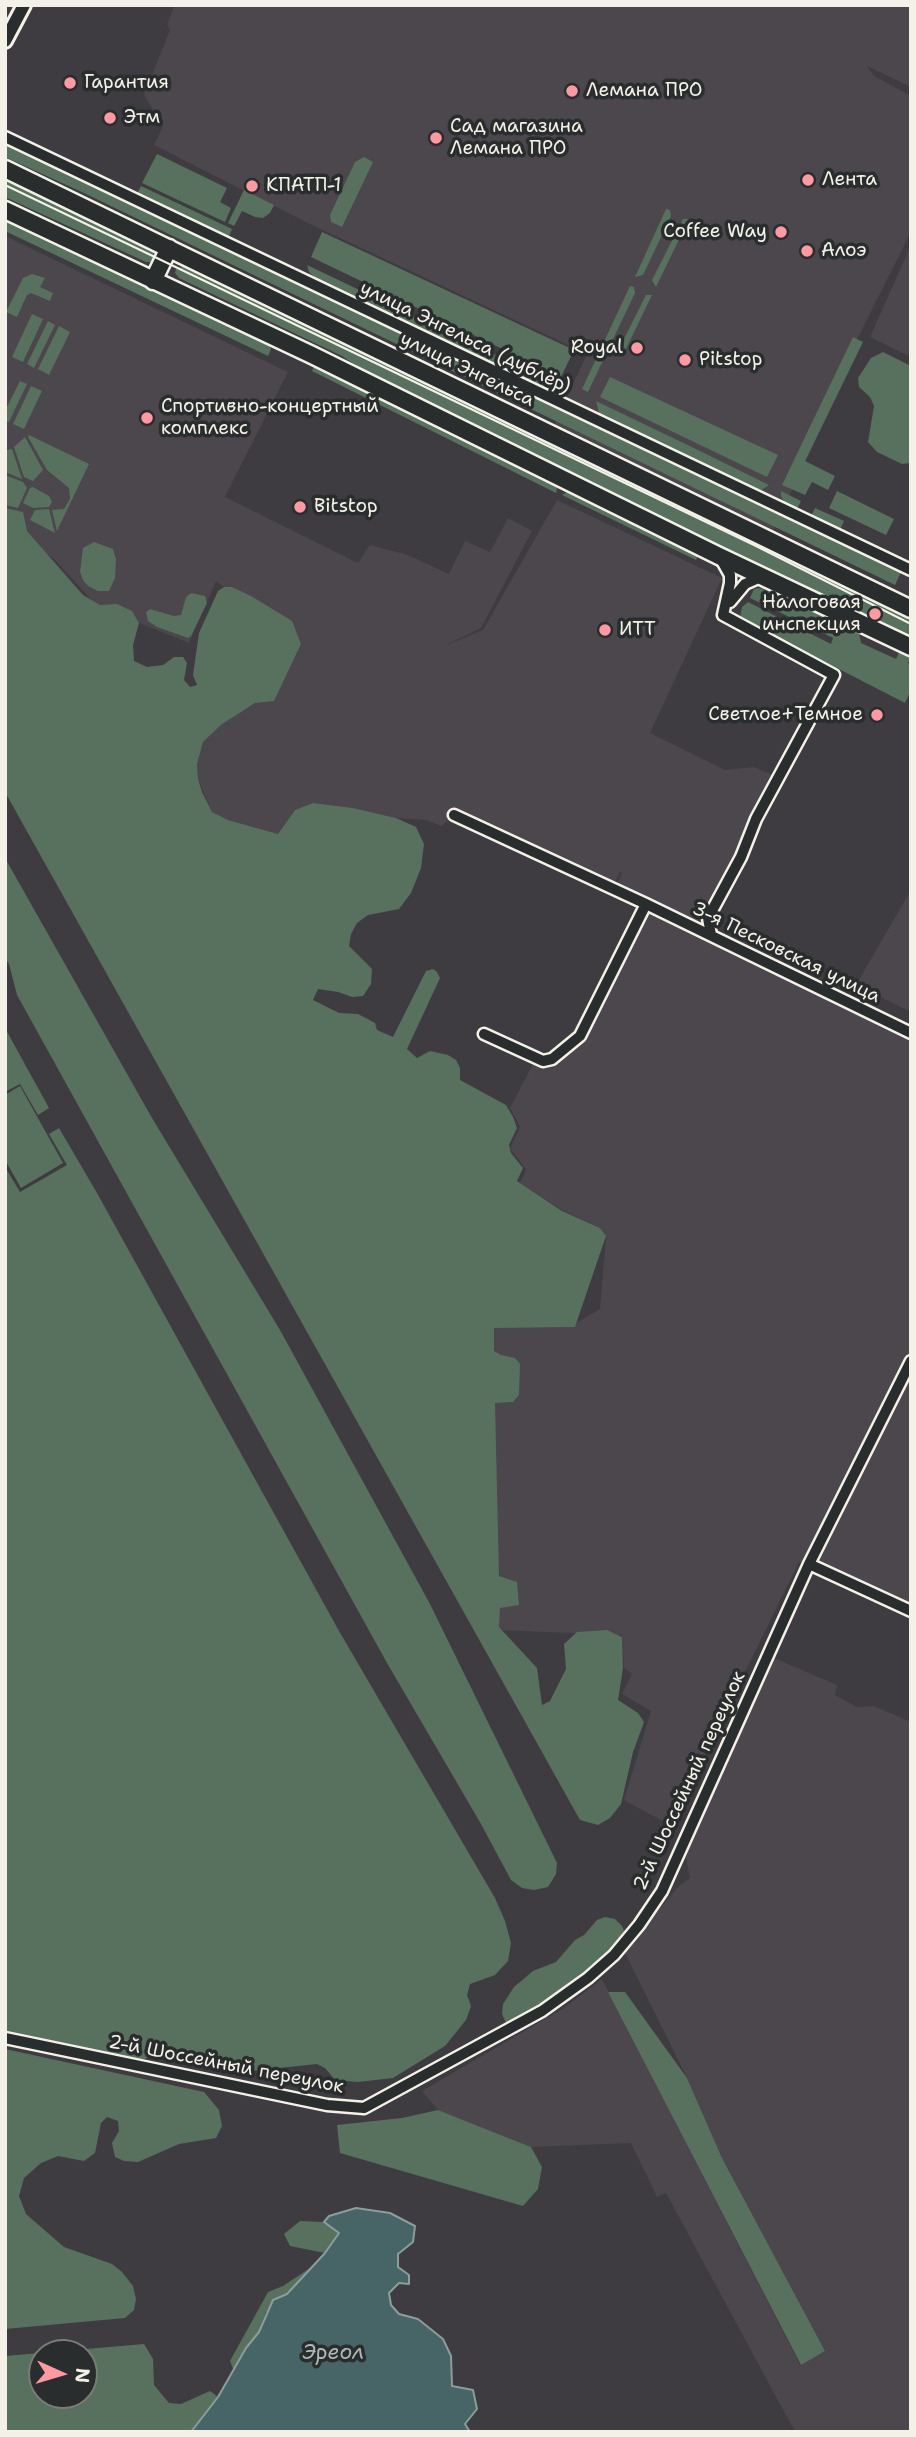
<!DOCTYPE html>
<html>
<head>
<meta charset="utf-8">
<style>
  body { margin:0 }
  #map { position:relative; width:916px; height:2437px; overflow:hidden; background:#3e3c40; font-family:"Shantell Sans",sans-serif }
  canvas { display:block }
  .frame { position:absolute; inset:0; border:7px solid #f4f1e8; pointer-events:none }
  .north { position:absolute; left:28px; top:2339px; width:70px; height:70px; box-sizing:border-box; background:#2a2d2e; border:2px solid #7b7b78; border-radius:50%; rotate:94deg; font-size:19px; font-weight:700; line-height:28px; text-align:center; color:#f4f1e8 }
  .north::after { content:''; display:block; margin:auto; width:24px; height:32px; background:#ff9aa2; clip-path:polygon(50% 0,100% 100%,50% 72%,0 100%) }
</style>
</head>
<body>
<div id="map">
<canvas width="916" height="2437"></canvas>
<div class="frame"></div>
<div class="north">N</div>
</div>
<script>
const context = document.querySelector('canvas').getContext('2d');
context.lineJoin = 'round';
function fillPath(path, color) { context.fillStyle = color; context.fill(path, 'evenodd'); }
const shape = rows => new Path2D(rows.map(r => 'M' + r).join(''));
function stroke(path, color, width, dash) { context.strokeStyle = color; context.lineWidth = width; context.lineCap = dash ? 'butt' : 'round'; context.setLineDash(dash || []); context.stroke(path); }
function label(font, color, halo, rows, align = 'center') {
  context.font = font + ' "Shantell Sans",sans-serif'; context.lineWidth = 7; context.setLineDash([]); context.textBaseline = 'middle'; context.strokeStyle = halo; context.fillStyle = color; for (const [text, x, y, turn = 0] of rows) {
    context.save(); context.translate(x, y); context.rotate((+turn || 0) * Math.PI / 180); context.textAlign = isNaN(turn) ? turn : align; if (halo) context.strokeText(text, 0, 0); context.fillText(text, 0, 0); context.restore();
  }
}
const built = shape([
  [175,5,911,5,911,87,867,66,874,76,911,96,911,232,837,379,843,383,773,530,554,425,587,354,308,223,154,145,163,126,144,95,170,30,167,24],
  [5,236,288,372,225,497,358,563,370,545,408,555,449,574,465,541,490,552,508,518,532,531,481,628,442,647,483,630,557,500,722,578,650,733,725,770,754,767,775,776,705,914,698,920,690,920,617,886,622,873,620,872,612,888,455,815,441,826,426,820,396,818,353,808,313,803,295,810,278,834,228,820,212,812,198,779,197,764,203,742,221,725,255,703,274,700,301,644,216,581,189,643,97,606,54,559,5,524],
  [911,245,911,357,870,337],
  [911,890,911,1012,856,985],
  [641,910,911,1039,911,1611,809,1564,799,1562,670,1825,624,1800,651,1711,622,1694,632,1674,624,1668,622,1635,497,1630,487,1323,575,1324,600,1309,606,1236,600,1228,564,1211,520,1183,526,1170,510,1148,520,1127,510,1108,534,1062,563,1048],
  [774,1658,837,1685,835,1695,857,1707,874,1706,911,1722,911,2432,795,2432,666,2193,657,2197,631,2143,531,2147,438,2110,422,2091,564,2008,602,1979,800,2365,825,2351,722,2158,687,2078,624,1951,679,1886,690,1878,685,1852]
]);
const green = shape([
  [5,140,903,568,895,585,84,193,5,157],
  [157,154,227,188,220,202,231,208,225,222,142,183],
  [364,157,373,162,342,227,331,222,330,215,355,162],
  [5,178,153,251,155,259,153,262,146,262,5,197],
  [141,186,232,229,227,241,135,197],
  [244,190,274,205,270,213,263,218,255,217,242,211,234,226,228,223],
  [666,209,670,210,671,216,643,275,635,277],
  [5,217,268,342,271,349,268,356,5,231],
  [683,219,689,219,656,287,652,280],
  [322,232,574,350,561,377,311,257],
  [307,265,565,388,557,392,549,391,317,280,309,272],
  [184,266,349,346,368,351,911,613,911,642,571,478,366,372,342,356,179,278,175,273,176,269],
  [32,274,45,278,40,287,53,293,50,301,31,293,27,295,17,317,6,312,23,278],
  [630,286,634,287,635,293,588,392,582,389],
  [646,295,652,295,622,357,618,351],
  [32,314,43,319,23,362,12,357],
  [48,321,55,325,34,368,27,364],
  [59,326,70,332,49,375,38,369],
  [853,337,863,342,805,461,835,476,828,490,812,482,805,495,782,485],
  [883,352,911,366,911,463,902,464,877,452,868,442,874,406,870,397,859,387,858,378,871,358],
  [316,362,559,480,556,493,312,371],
  [610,377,778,455,767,477,600,397],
  [20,381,27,384,9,422,5,421,5,411],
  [31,386,42,391,24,429,13,424],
  [596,401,698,450,769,485,760,491,754,491,605,418,599,413],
  [29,435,89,464,57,531,52,510,64,509,70,499,69,488,47,470,28,437],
  [25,437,43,470,33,481,24,477,14,447],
  [12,449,22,479,5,472,5,450],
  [5,475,23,482,27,488,18,508,5,505],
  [33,487,49,496,52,502,49,507,33,508,23,503,30,488],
  [574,488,701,550,696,560,562,495],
  [781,491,801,501,796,511,786,505,781,496],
  [837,491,894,519,886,535,829,508],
  [5,508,23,512,27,531,83,595,100,605,117,604,132,611,139,623,133,645,134,661,147,667,163,665,174,657,183,657,187,663,184,680,190,687,197,685,193,675,199,633,218,591,224,587,232,587,251,596,292,621,301,644,274,701,255,703,221,725,203,742,197,764,198,779,202,792,212,812,228,820,278,834,295,810,313,803,353,808,396,818,416,827,424,844,421,868,411,893,399,909,368,915,357,923,351,934,349,946,372,969,371,984,363,996,352,997,338,992,318,989,313,1000,339,1013,358,1014,375,1023,377,1030,393,1037,426,971,433,969,437,972,440,978,407,1049,417,1058,430,1051,448,1055,456,1060,460,1068,460,1080,506,1105,513,1117,517,1128,509,1145,511,1153,523,1168,517,1181,562,1211,600,1228,606,1236,575,1327,494,1328,494,1351,501,1355,515,1358,520,1364,519,1395,513,1402,495,1403,499,1576,517,1582,519,1605,500,1608,499,1627,537,1668,542,1705,550,1701,566,1669,564,1644,577,1632,607,1630,622,1637,623,1668,618,1700,638,1713,644,1722,633,1752,621,1804,610,1818,598,1825,580,1820,5,792],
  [815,508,844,521,839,532,810,518],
  [49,509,55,533,30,520,35,510],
  [94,542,113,549,116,559,115,578,109,591,98,591,88,586,83,580,80,572,83,548],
  [760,588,859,633,861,643,896,659,900,650,911,655,908,663,911,665,911,690,905,703,740,618,742,607,748,602,831,644,833,638,750,598,754,589],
  [191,593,205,596,207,603,191,636,188,638,157,627,148,621,146,612,150,609,174,616,181,615,186,597],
  [5,858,152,1118,280,1330,430,1604,557,1863,556,1874,548,1887,534,1890,522,1888,511,1880,481,1824,387,1663,17,995,9,964,5,958],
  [5,1028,49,1108,38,1115,20,1084,5,1092],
  [20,1086,63,1163,21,1188,5,1160,5,1095],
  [59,1128,97,1193,339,1631,495,1898,505,1921,511,1943,508,1961,495,1975,470,1984,467,1995,471,2006,466,2020,445,2046,393,2078,358,2082,335,2080,325,2068,317,2064,241,2072,212,2067,179,2054,159,2053,142,2060,5,2033,5,1167,20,1192,67,1165,49,1134],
  [605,1917,615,1919,622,1926,624,1931,612,1948,585,1974,539,2007,506,2023,502,2014,503,2004,514,1987,533,1971,556,1962,575,1940,584,1935,597,1920],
  [608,1992,625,1992,687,2078,722,2158,825,2351,801,2365],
  [5,2049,204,2092,219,2110,222,2126,216,2138,179,2144,138,2162,124,2161,115,2157,112,2143,119,2131,118,2121,107,2117,101,2123,95,2153,84,2161,58,2156,41,2163,24,2178,19,2196,26,2214,64,2247,112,2264,122,2272,133,2286,136,2299,134,2310,125,2318,5,2329],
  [438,2110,531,2147,542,2167,538,2189,523,2206,340,2153,337,2125,402,2118],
  [300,2221,324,2222,339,2232,325,2253,290,2246,284,2234],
  [310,2268,287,2294,266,2312,259,2332,246,2348,234,2371,230,2361,268,2292,283,2286],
  [144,2344,153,2359,154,2385,169,2403,181,2404,210,2391,218,2397,191,2432,5,2432,5,2356],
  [42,2353,84,2353,84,2395,42,2395]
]);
const water = shape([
  [356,2208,390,2213,415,2226,413,2242,398,2254,398,2267,409,2275,409,2284,399,2283,389,2293,391,2305,399,2314,418,2319,443,2339,451,2356,452,2386,473,2390,477,2409,465,2424,470,2432,191,2432,218,2397,246,2348,259,2332,273,2300,287,2294,325,2253,339,2233,324,2222,329,2216,356,2208]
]);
const minor = shape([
  [5,137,911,570],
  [721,559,730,575,730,583,723,615],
  [730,602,745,584,763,576],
  [454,815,646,904,911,1033],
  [711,935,708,918,741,857,756,819,834,675,723,615],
  [484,1034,543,1061,552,1059,580,1036,646,904],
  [809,1564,911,1611],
  [5,2038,327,2105,364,2108,542,2011,588,1978,614,1955,639,1925,662,1891,809,1564,911,1361]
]);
const tertiary = shape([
  [5,41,24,5]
]);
const primary = shape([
  [5,169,911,609],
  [5,210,312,355,719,556,911,647],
  [153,281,169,248]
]);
const tram = shape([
  [5,185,756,546,911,624]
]);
const markers = [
  [70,83,7,"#ff9aa2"],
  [572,91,7,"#ff9aa2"],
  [110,118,7,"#ff9aa2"],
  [436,138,7,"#ff9aa2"],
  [808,180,7,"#ff9aa2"],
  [252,186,7,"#ff9aa2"],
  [781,232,7,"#ff9aa2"],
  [807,251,7,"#ff9aa2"],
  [637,348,7,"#ff9aa2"],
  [685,360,7,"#ff9aa2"],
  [147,418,7,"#ff9aa2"],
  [300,507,7,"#ff9aa2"],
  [875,614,7,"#ff9aa2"],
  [605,630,7,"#ff9aa2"],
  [877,715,7,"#ff9aa2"]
];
const poiNames = [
  ["Гарантия",84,83],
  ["Лемана ПРО",586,91],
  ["Этм",124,118],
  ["Сад магазина",450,127],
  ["Лемана ПРО",450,149],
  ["Лента",822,180],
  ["КПАТП-1",266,186],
  ["Coffee Way",767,232,"right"],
  ["Алоэ",821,251],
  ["Royal",623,348,"right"],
  ["Pitstop",699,360],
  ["Спортивно-концертный",161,407],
  ["комплекс",161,429],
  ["Bitstop",314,507],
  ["Налоговая",861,603,"right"],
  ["инспекция",861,625,"right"],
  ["ИТТ",619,630],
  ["Светлое+Темное",863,715,"right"]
];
const streetNames = [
  ["улица Энгельса (дублёр)",465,338,26],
  ["улица Энгельса",467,370,26],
  ["3-я Песковская улица",786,953,26],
  ["2-й Шоссейный переулок",690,1781,-65],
  ["2-й Шоссейный переулок",226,2065,11]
];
const waterNames = [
  ["Эреол",333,2354]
];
fillPath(built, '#4c464d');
fillPath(green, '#57715e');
fillPath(water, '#476567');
stroke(water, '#8c9d9b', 2);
stroke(minor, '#f4f1e8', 15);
stroke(tertiary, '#f4f1e8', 18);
stroke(primary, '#f4f1e8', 21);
stroke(minor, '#2a2d2e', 10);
stroke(tertiary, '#2a2d2e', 12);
stroke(primary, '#2a2d2e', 16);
stroke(tram, '#f4f1e8', 2);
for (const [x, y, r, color] of markers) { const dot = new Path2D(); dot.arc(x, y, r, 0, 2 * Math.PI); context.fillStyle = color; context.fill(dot); stroke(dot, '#2a2d2e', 2.5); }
label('19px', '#f4f1e8', '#2a2d2e', poiNames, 'left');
label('19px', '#f4f1e8', '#2a2d2e', streetNames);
label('italic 21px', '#afb9b4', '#2a2d2e', waterNames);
</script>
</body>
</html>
